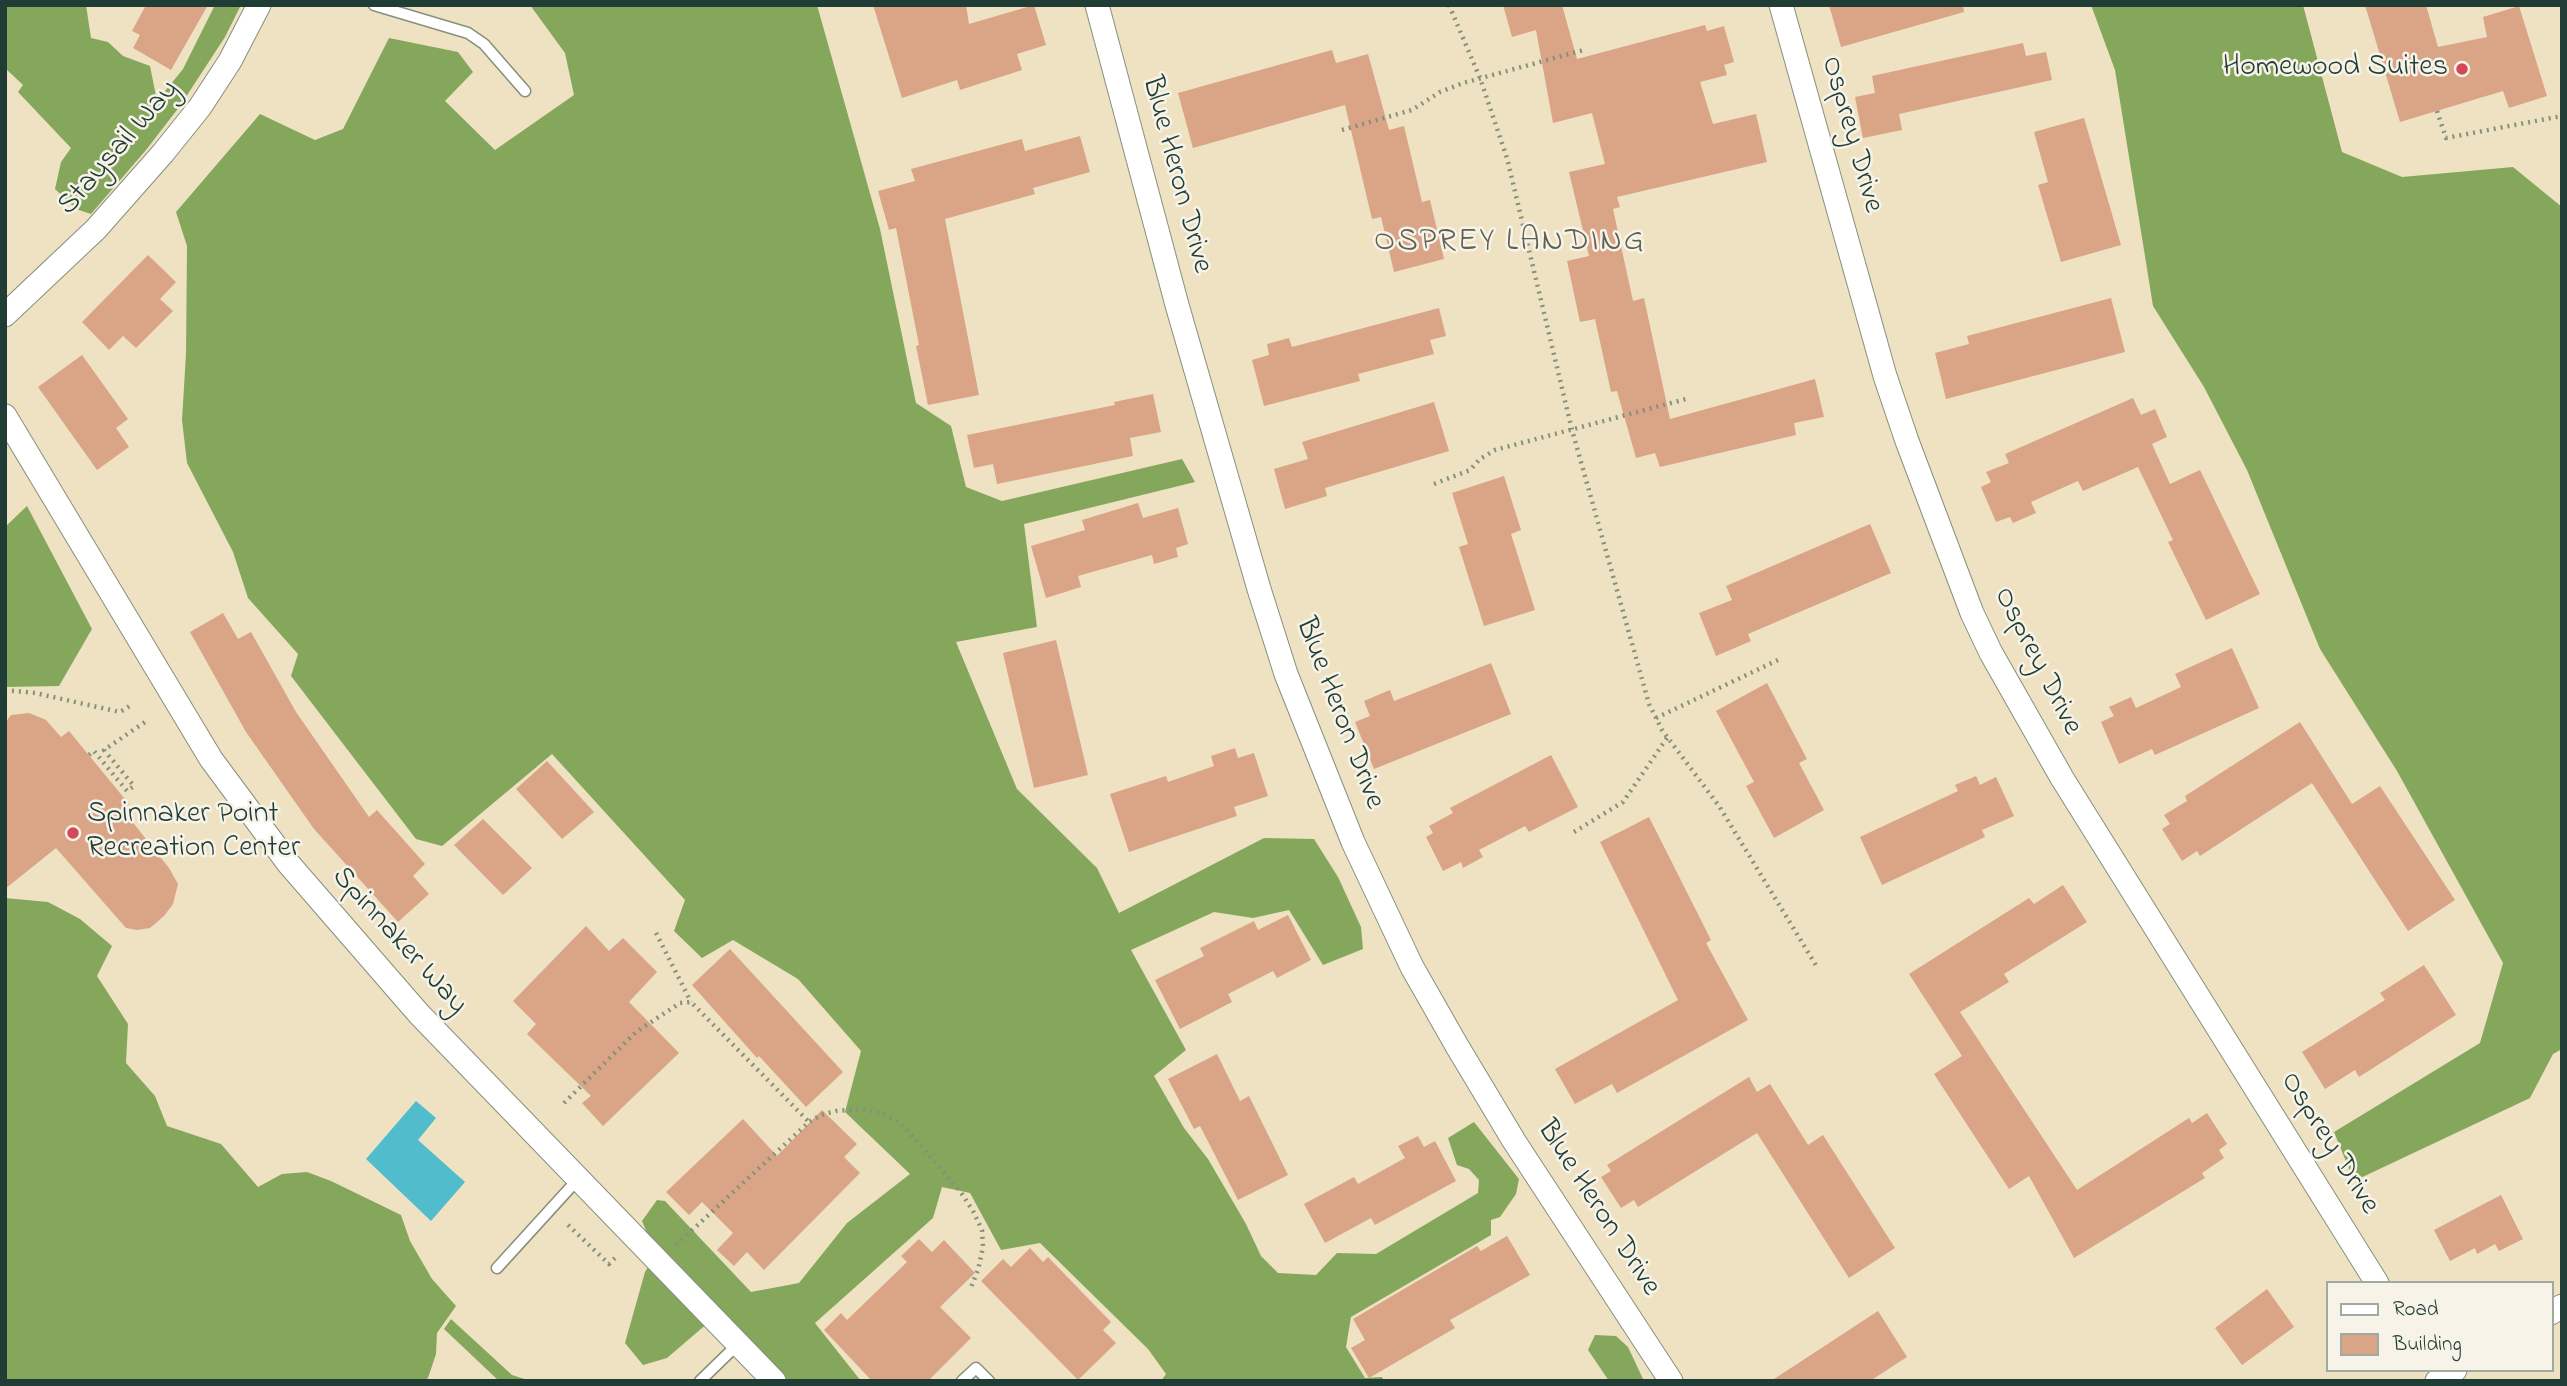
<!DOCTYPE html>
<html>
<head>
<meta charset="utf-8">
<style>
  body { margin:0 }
  #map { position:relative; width:2567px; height:1386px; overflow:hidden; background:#eee2c3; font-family:"Indie Flower",sans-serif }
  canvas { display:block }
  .frame { position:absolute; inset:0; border:7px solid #1f3d34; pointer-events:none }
  .legend { position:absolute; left:2326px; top:1281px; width:228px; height:91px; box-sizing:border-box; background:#f7f3e8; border:2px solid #a1aaa0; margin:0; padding:9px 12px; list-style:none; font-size:21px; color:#1f3d34 }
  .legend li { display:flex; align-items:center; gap:14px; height:35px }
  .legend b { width:35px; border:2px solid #a1aaa0 }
</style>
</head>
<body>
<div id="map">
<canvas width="2567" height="1386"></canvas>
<div class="frame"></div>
<ul class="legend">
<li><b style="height:9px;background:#fff"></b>Road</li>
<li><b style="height:19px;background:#daa487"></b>Building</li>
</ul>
</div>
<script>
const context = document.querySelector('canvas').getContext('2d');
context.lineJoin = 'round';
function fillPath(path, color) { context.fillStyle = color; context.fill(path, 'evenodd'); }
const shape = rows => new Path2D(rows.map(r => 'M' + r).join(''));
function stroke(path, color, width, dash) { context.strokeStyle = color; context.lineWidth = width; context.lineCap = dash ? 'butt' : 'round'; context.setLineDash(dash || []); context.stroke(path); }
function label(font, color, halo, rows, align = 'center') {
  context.font = font + ' "Indie Flower",sans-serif'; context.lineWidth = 5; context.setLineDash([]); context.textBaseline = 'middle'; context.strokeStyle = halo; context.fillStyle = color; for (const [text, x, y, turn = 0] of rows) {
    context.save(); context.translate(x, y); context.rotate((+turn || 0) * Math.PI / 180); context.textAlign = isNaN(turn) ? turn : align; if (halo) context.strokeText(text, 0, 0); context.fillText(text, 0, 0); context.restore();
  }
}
const forest = shape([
  [5,5,86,5,91,38,108,42,123,56,150,66,157,101,183,69,215,5,241,5,225,37,180,106,146,150,91,214,76,209,55,189,61,162,71,148,18,92,23,85,5,68],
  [530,5,817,5,880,229,916,403,951,426,966,487,1002,501,1182,459,1195,482,1024,524,1037,627,956,642,1017,789,1097,868,1119,913,1264,838,1314,839,1338,877,1361,927,1363,949,1323,965,1289,910,1253,918,1214,912,1131,950,1186,1050,1154,1076,1184,1128,1208,1159,1246,1224,1261,1256,1278,1273,1316,1275,1337,1253,1376,1254,1478,1193,1479,1180,1469,1169,1457,1165,1448,1138,1474,1122,1519,1179,1516,1194,1500,1217,1491,1220,1491,1235,1351,1317,1346,1347,1365,1378,1382,1377,1384,1381,1161,1381,1166,1374,1148,1349,1040,1243,1001,1250,970,1193,942,1187,933,1218,815,1323,861,1381,785,1381,716,1316,667,1358,643,1365,625,1343,645,1272,656,1254,642,1221,657,1200,665,1201,751,1292,799,1283,847,1223,910,1174,845,1112,861,1051,798,979,733,940,702,958,674,931,685,900,552,754,442,846,416,839,291,676,298,654,248,598,233,552,187,463,182,420,186,354,187,246,176,212,260,114,315,140,343,129,389,38,458,52,473,72,445,101,495,150,574,95,565,53],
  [2091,5,2303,5,2342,152,2402,177,2513,167,2562,207,2562,1049,2553,1054,2530,1098,2354,1181,2334,1132,2480,1043,2503,963,2397,771,2320,649,2247,470,2204,387,2153,306,2115,70],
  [27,506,92,629,59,686,5,687,5,527],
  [5,898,48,902,80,919,112,946,97,976,128,1024,126,1063,155,1096,167,1126,221,1144,258,1187,282,1174,307,1172,331,1181,401,1215,410,1241,432,1279,456,1306,437,1333,436,1354,428,1378,424,1381,5,1381],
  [451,1319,512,1375,531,1381,499,1381,444,1329],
  [1595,1335,1616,1336,1628,1347,1644,1381,1609,1381,1588,1350]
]);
const water = shape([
  [416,1101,436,1118,418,1140,465,1182,431,1221,366,1159]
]);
const building = shape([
  [146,5,208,5,171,70,133,48,140,35,132,31],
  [873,5,966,5,969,24,1034,5,1046,45,1017,54,1022,70,960,90,957,80,902,98],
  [1503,5,1562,5,1577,59,1705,25,1707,31,1724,26,1734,62,1724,65,1727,75,1700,82,1713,124,1756,114,1767,162,1617,197,1620,207,1613,209,1633,301,1644,298,1670,419,1815,379,1824,417,1794,423,1796,435,1660,467,1655,453,1636,458,1617,391,1611,392,1595,319,1580,322,1567,261,1589,256,1569,172,1605,164,1592,113,1553,123,1536,30,1512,37],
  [1829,5,1963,5,1964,12,1841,47],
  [2365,5,2426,5,2438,47,2487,37,2483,17,2519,6,2547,96,2509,108,2503,91,2400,122],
  [2023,43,2026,56,2046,52,2052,80,1899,114,1902,130,1863,138,1855,97,1875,93,1872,76],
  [1332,50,1336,63,1368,54,1389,130,1404,126,1422,202,1430,200,1444,259,1394,272,1381,217,1372,219,1345,105,1193,148,1178,93],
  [2084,118,2121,245,2061,262,2038,185,2048,182,2034,132],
  [1080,136,1090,172,1033,188,1035,194,945,219,979,395,928,405,916,346,919,345,896,228,889,230,878,191,915,181,911,169,1022,139,1025,151],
  [148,255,176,282,160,299,173,311,136,348,123,336,109,350,82,322],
  [2111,298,2125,352,1946,399,1935,353,1969,344,1967,336],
  [1439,308,1446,336,1430,340,1434,354,1358,374,1360,381,1264,406,1252,360,1269,355,1267,344,1289,338,1292,347],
  [82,355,128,419,116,428,129,447,97,470,38,387],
  [1153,394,1161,432,1130,438,1133,456,997,484,993,464,974,468,967,435,1115,405,1114,402],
  [2133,398,2141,415,2155,409,2167,437,2152,444,2170,484,2200,470,2260,594,2206,620,2168,542,2173,540,2138,467,2083,491,2078,481,2031,502,2036,513,2013,523,2010,517,1996,522,1981,487,1991,482,1986,472,2009,463,2005,454],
  [1434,402,1449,451,1325,488,1327,496,1285,509,1274,469,1308,459,1302,442],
  [1504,476,1521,530,1511,534,1535,610,1484,626,1459,547,1468,544,1452,493],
  [1138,503,1143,518,1178,508,1188,544,1176,548,1178,557,1154,564,1152,555,1078,576,1081,587,1046,598,1031,546,1085,530,1082,520],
  [1870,524,1891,573,1748,634,1751,641,1716,656,1699,613,1732,600,1726,586],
  [223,613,238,639,251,632,296,712,369,817,377,810,425,864,413,876,429,894,398,922,314,829,246,732,190,632],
  [1056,640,1088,775,1034,788,1003,653],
  [2232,648,2259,708,2155,755,2152,749,2119,764,2101,722,2114,716,2109,707,2131,697,2136,708,2181,687,2175,674],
  [1491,663,1511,714,1374,769,1355,722,1370,716,1364,701,1390,690,1394,701],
  [1767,683,1807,759,1799,763,1824,810,1774,838,1746,786,1754,782,1716,711],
  [29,713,46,720,61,737,69,731,129,804,123,810,169,868,178,884,173,904,164,916,150,928,137,930,126,928,56,848,5,889,5,723,11,715],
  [2300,722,2352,804,2380,786,2455,900,2408,931,2312,783,2200,856,2197,851,2182,861,2162,829,2170,824,2164,815,2187,801,2185,796],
  [1235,748,1238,758,1254,753,1268,796,1234,807,1237,816,1129,852,1110,794,1166,776,1168,782,1214,766,1211,756],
  [1551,755,1578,807,1529,832,1525,826,1479,850,1483,857,1463,868,1461,862,1443,871,1426,837,1433,833,1429,826,1453,813,1450,808],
  [547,761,594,812,562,839,516,789],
  [1976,776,1980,785,1996,777,2014,816,1982,830,1985,837,1882,885,1860,837,1958,791,1955,785],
  [1649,817,1711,940,1706,943,1748,1020,1617,1093,1612,1084,1575,1104,1555,1069,1678,1000,1600,842],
  [483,819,532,868,503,895,454,845],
  [2063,885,2087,922,2004,974,2009,982,1960,1012,2077,1190,2189,1118,2192,1123,2207,1113,2227,1144,2219,1150,2224,1158,2202,1173,2205,1178,2074,1258,2029,1176,2009,1189,1934,1074,1962,1056,1909,974,2029,898,2034,904],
  [1288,915,1311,960,1277,978,1273,971,1228,994,1232,1002,1180,1029,1155,980,1204,956,1200,948,1254,921,1258,930],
  [586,926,609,951,623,938,657,972,629,1002,679,1053,603,1126,582,1103,591,1096,527,1034,536,1024,513,1001],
  [730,949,843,1072,806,1107,759,1056,757,1058,692,985],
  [2424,965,2456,1015,2359,1077,2355,1070,2325,1089,2302,1052,2385,1000,2380,993],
  [1217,1054,1240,1101,1249,1096,1288,1175,1238,1200,1200,1126,1194,1129,1168,1079],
  [1749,1077,1757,1092,1770,1084,1808,1145,1823,1135,1895,1248,1849,1278,1757,1133,1638,1207,1634,1200,1621,1208,1601,1177,1611,1171,1607,1165],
  [822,1110,857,1144,844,1157,860,1173,764,1270,747,1252,734,1266,717,1250,733,1233,702,1202,689,1215,666,1192,743,1119,777,1156],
  [1418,1136,1424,1147,1435,1141,1456,1181,1375,1225,1371,1218,1325,1243,1304,1204,1354,1177,1358,1184,1405,1158,1398,1146],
  [2501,1195,2523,1239,2499,1251,2495,1244,2477,1254,2475,1248,2450,1261,2434,1230],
  [1507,1236,1530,1275,1450,1320,1455,1328,1369,1378,1351,1348,1365,1340,1353,1319,1477,1246,1481,1251],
  [919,1239,932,1252,944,1240,975,1273,940,1307,971,1338,928,1381,872,1381,824,1330,841,1313,847,1320,907,1262,901,1256],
  [1030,1248,1043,1262,1048,1257,1111,1322,1103,1330,1116,1343,1078,1380,981,1281,1003,1259,1011,1267],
  [2267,1289,2294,1327,2242,1365,2215,1328],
  [1878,1311,1907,1357,1870,1381,1771,1381]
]);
const path = shape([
  [1449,5,1480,78,1507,158,1572,430,1649,704,1662,730,1719,806,1817,967],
  [2437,111,2446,138,2562,116],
  [1342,130,1412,110,1440,92,1463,83,1584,50],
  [1434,484,1470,470,1480,459,1495,450,1686,399],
  [5,690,35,693,120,712,133,704],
  [1656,718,1778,660],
  [89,755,94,751,127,791,134,786,104,750,145,722],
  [1574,832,1623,802,1667,738],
  [656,933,691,1002],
  [564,1103,636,1032,680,1003,691,1002,809,1122],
  [568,1225,609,1264,618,1255],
  [676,1245,809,1122,821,1115,836,1111,862,1109,881,1113,896,1120,907,1130,960,1191,973,1211,982,1230,983,1247,978,1270,970,1290]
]);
const lane = shape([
  [374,5,468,33,484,44,525,91],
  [497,1268,578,1179],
  [700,1381,738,1344],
  [962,1381,976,1368,989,1381]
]);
const street = shape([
  [1097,5,1177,305,1259,589,1286,674,1353,842,1412,967,1457,1046,1514,1141,1671,1381],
  [1781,5,1885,376,1907,441,1972,613,1991,653,2062,778,2377,1283],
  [5,315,96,229,163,153,200,107,230,61,259,5],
  [5,416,211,759,288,863,419,1014,774,1381],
  [2551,1313,2562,1306],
  [2437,1381,2455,1370]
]);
const markers = [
  [2462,69,7,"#d1495b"],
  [73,833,7,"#d1495b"]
];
const poiNames = [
  ["Homewood Suites",2448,69],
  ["Spinnaker Point",87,816,"left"],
  ["Recreation Center",87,850,"left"]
];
const streetNames = [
  ["Osprey Drive",1850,135,74],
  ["Staysail Way",120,149,-49],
  ["Blue Heron Drive",1175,175,75],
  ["Osprey Drive",2036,662,63],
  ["Blue Heron Drive",1338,714,69],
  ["Spinnaker Way",398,942,48],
  ["Osprey Drive",2328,1144,58],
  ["Blue Heron Drive",1597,1209,57]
];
const neighbourhoodNames = [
  ["OSPREY LANDING",1510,244]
];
fillPath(forest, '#84a75c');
fillPath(water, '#50bccc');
fillPath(building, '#daa487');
stroke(lane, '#86907c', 13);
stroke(street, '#86907c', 25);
stroke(path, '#86907c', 4.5, [2, 5]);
stroke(lane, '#fff', 10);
stroke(street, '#fff', 23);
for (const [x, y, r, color] of markers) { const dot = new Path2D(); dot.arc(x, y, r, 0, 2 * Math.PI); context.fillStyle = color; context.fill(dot); stroke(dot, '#f7f3e8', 2.5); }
label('30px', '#1f3d34', '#f7f3e8', poiNames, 'right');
label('30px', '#1f3d34', '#f7f3e8', streetNames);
context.letterSpacing = '2px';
label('32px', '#606151', '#f7f3e8', neighbourhoodNames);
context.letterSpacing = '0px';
</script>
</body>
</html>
